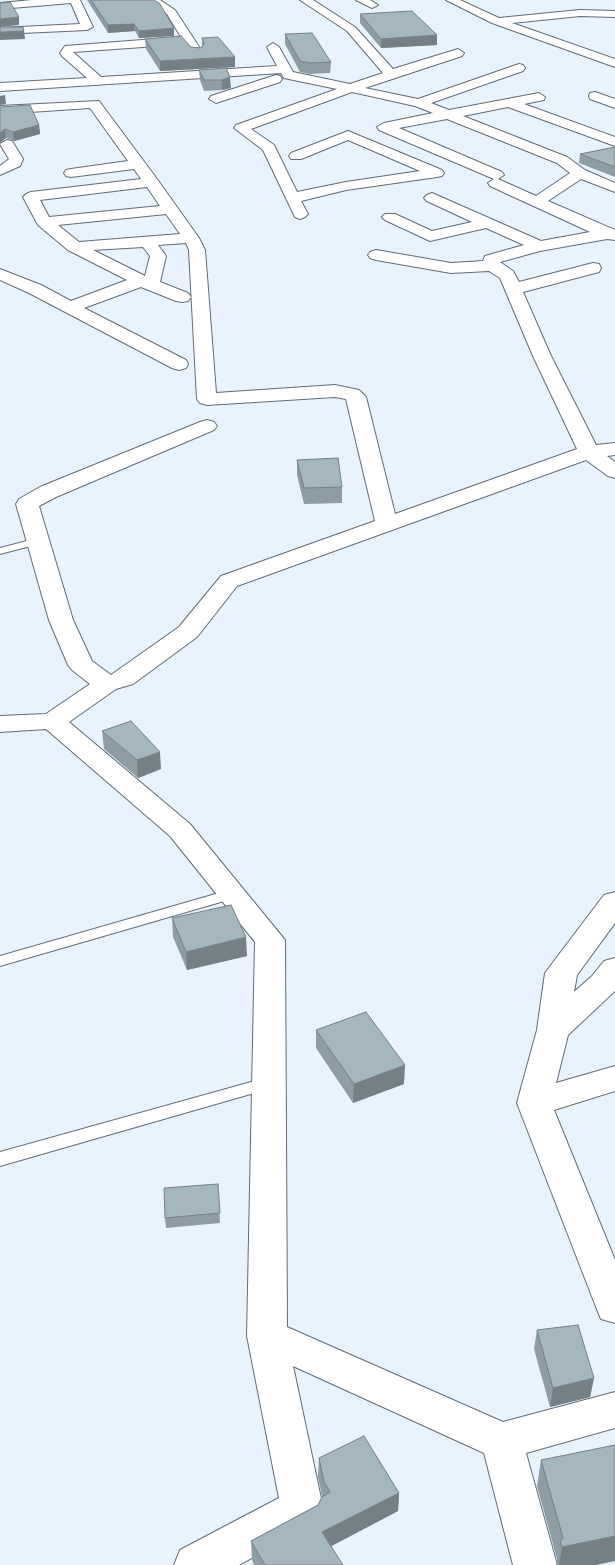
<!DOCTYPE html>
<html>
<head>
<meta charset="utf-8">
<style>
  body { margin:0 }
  canvas { display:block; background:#e9f3fd }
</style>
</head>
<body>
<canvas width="615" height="1565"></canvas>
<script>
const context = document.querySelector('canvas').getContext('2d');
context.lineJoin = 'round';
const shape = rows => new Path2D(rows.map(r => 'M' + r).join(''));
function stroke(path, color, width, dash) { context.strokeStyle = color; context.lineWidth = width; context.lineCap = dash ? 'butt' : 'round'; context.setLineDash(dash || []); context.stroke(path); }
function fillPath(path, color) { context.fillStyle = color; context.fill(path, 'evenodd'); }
const lane = shape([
  [38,538,44,541,42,543,0,554,0,548,38,538],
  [233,889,238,891,240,894,238,897,0,966,0,956,233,889],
  [269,1077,275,1079,277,1083,275,1087,0,1166,0,1152,269,1077]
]);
const street = shape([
  [32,0,80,0,93,27,87,30,0,34,0,28,80,24,71,3,0,9,0,3,32,0],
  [147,0,160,0,175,10,203,53,201,56,193,56,185,44,73,52,101,77,277,66,267,47,273,43,279,47,293,72,350,84,383,73,347,31,300,0,313,0,355,27,393,69,458,49,464,53,462,56,365,88,418,99,519,64,523,65,525,68,523,71,431,103,449,110,539,93,545,97,544,100,524,104,615,137,615,146,508,107,463,116,567,157,585,170,615,183,615,192,581,179,548,201,615,230,615,240,607,239,540,251,500,262,513,271,519,282,593,263,599,264,601,268,599,272,523,292,551,356,596,445,615,443,615,455,607,456,615,462,615,478,608,476,586,460,237,586,197,637,133,684,116,689,69,722,190,824,285,940,287,1327,503,1422,615,1392,615,1428,526,1453,557,1565,513,1565,484,1453,293,1366,323,1508,317,1522,239,1565,174,1565,180,1550,279,1498,247,1336,255,942,170,836,46,729,0,732,0,716,46,714,90,684,72,670,68,665,49,620,16,504,19,499,40,487,200,422,207,420,214,422,217,426,214,430,56,497,39,506,73,620,92,661,111,675,179,627,221,576,375,521,346,399,335,397,207,405,200,403,197,399,189,250,186,243,158,245,166,256,160,282,188,293,191,297,188,301,182,302,176,301,141,287,84,308,186,360,188,364,186,368,179,370,172,368,29,293,0,280,0,269,41,285,71,301,127,280,68,250,38,225,23,197,26,194,31,192,141,179,134,169,71,177,66,176,64,173,66,170,71,169,128,161,90,108,0,114,0,106,99,101,157,179,199,238,205,250,216,393,335,385,359,390,366,397,395,514,577,449,533,356,500,278,489,271,451,273,376,260,370,258,368,255,370,252,376,250,451,263,483,261,485,256,524,245,486,228,430,241,385,220,382,217,385,214,395,214,432,231,472,222,427,201,424,198,427,195,432,193,541,241,590,232,490,186,488,183,494,179,379,130,377,127,384,123,433,113,415,106,352,92,251,129,274,145,297,192,346,182,420,171,348,140,301,159,291,159,289,156,291,153,348,131,442,170,444,173,442,176,437,177,346,190,301,201,308,214,305,217,300,219,295,217,263,150,234,128,236,125,337,89,284,78,281,73,0,91,0,83,87,78,62,56,60,53,65,46,181,37,167,14,147,0],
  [447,119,557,163,570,173,536,196,498,179,504,175,502,172,399,128,447,119],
  [147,187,160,206,49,217,40,200,147,187],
  [166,214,180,234,79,242,58,225,166,214],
  [143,247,150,256,145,276,93,250,143,247],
  [356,0,370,0,378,5,372,8,356,0],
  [446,0,460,0,499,18,580,10,615,11,615,17,580,16,512,23,615,59,615,67,492,23,446,0],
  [276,75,280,76,282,79,280,82,216,103,209,99,211,96,276,75],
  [595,92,615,99,615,108,590,99,589,96,590,93,595,92],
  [7,140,12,141,23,159,20,166,0,175,0,166,9,159,0,144,7,140],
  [615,892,615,923,577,975,574,992,592,976,604,961,615,958,615,991,568,1035,556,1083,615,1066,615,1091,554,1110,615,1260,615,1323,601,1319,596,1307,517,1103,537,1030,545,973,604,895,615,892]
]);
const wall = shape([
  [87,0,154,0,174,36,139,38,135,31,108,33],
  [360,14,437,35,437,45,381,48,360,23],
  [285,34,331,62,330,73,310,74,300,72,285,44],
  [202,38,235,67,160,71,146,49,145,39,191,47,201,48,202,46],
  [226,68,231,88,222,90,204,91,200,80,199,70],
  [0,107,39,125,40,134,14,141,6,138,0,143],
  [615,147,615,177,579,163,580,154],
  [297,460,342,487,342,503,304,504,297,475],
  [102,731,161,769,138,778,104,749],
  [172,918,247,956,187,970,173,937],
  [316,1030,404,1084,353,1103,316,1048],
  [218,1184,220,1223,166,1228,165,1218],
  [537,1330,594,1378,590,1397,550,1407,534,1349],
  [319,1458,399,1493,398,1511,331,1546,343,1565,254,1565,252,1560,251,1541,318,1505,322,1496,318,1477],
  [541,1460,596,1565,556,1565,557,1559,537,1486]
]);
const shadedWall = shape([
  [19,17,19,25,0,27,0,19],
  [134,24,135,31,108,33,108,25],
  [174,28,174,36,139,38,139,31],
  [24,31,25,39,0,40,0,32],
  [437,35,437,45,381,48,381,39],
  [235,57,235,67,160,71,160,61],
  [230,77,231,88,222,90,222,80],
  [5,95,6,104,0,105,0,96],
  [39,125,40,134,14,141,13,132],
  [5,129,6,138,0,143,0,133],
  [160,752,161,769,138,778,137,760],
  [246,937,247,956,187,970,186,952],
  [405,1065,404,1084,353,1103,354,1084],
  [594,1378,590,1397,550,1407,553,1388],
  [399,1493,398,1511,322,1551,322,1532],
  [615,1536,615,1561,596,1565,559,1565,562,1547]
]);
const building = shape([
  [91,0,154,0,160,4,174,28,139,31,134,24,108,25,91,0],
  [10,2,19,17,0,19,0,3,10,2],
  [412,11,437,35,381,39,360,14,412,11],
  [0,27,23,27,24,31,0,32,0,27],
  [312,33,331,62,310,63,300,61,285,34,312,33],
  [181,36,191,47,201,48,204,44,202,38,218,37,235,57,160,61,145,39,181,36],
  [226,68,230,77,222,80,204,80,199,70,226,68],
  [30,105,39,125,13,132,5,129,0,133,0,107,30,105],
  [615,147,615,167,580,154,615,147],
  [338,458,342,487,304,488,297,460,338,458],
  [131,721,160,752,137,760,102,731,131,721],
  [231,905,246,937,186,952,172,918,231,905],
  [366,1012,405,1065,354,1084,316,1030,366,1012],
  [218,1184,220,1213,165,1218,164,1188,218,1184],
  [578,1325,594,1378,553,1388,537,1330,578,1325],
  [364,1436,399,1493,322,1532,343,1565,265,1565,251,1541,318,1505,322,1497,330,1492,324,1482,319,1458,364,1436],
  [615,1445,615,1536,562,1547,560,1541,563,1538,541,1460,615,1445]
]);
stroke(lane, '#616c77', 2);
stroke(street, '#616c77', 2);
fillPath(lane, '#fff');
fillPath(street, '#fff');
fillPath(wall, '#8e9da3');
fillPath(shadedWall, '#748085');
fillPath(building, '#a5b7be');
stroke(building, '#748085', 1);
</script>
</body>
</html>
